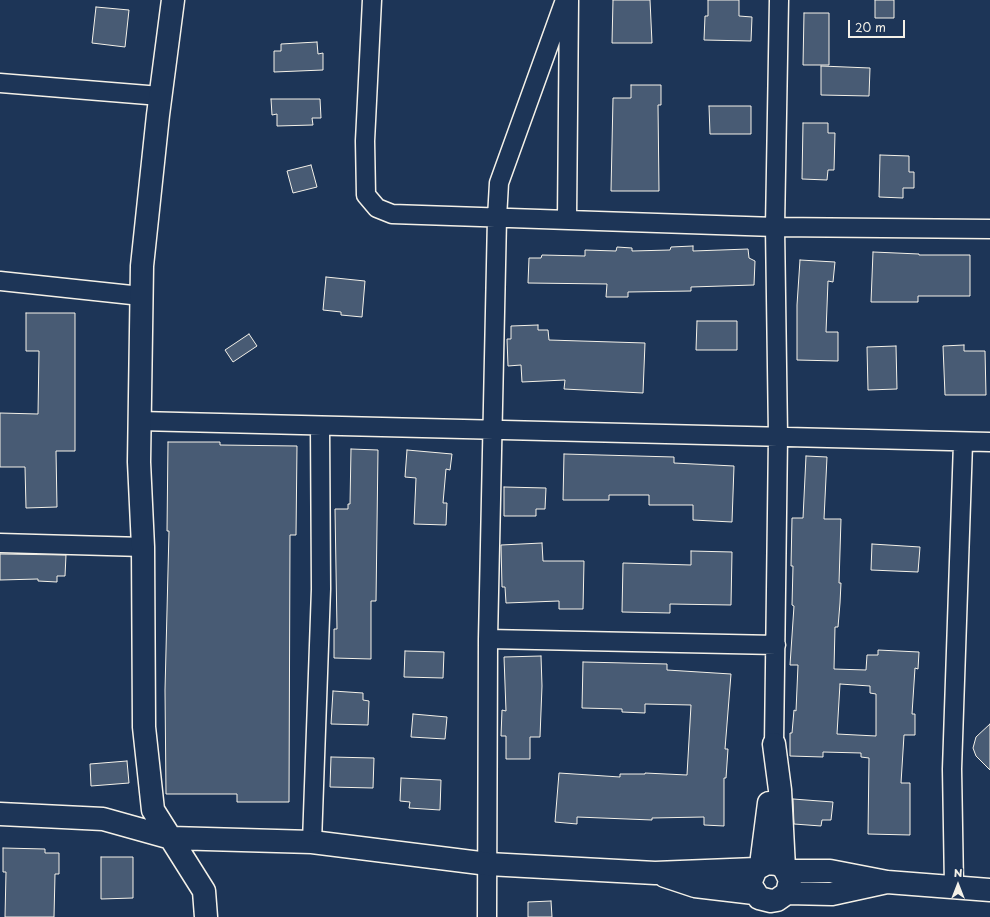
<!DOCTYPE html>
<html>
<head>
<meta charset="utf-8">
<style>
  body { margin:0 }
  #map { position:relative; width:990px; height:917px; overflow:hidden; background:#1d3557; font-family:"Playpen Sans",sans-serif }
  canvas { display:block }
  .north { position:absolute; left:938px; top:865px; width:40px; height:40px; -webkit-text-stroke:3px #1d3557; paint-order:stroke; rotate:0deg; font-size:11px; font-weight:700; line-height:16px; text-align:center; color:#f4f1e8 }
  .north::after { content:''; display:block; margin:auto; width:14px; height:18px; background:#f4f1e8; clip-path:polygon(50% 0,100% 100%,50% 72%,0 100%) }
  .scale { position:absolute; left:848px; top:20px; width:57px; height:18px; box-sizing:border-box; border:2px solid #f4f1e8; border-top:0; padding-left:5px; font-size:12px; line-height:14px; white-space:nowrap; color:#f4f1e8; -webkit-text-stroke:3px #1d3557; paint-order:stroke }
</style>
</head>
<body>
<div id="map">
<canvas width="990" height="917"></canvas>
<div class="north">N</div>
<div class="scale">20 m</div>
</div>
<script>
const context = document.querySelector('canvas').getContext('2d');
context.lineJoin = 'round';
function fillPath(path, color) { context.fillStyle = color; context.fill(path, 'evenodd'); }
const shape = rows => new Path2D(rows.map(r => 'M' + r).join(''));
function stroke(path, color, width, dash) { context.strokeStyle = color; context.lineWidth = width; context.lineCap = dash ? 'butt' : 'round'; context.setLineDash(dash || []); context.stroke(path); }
const building = shape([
  [613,0,650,0,652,43,612,43,613,0],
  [708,0,739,0,739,16,752,17,751,41,704,40,705,16,708,16,708,0],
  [875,0,894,0,894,18,875,18,875,0],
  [96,7,129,10,125,47,92,43,96,7],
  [804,13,829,13,829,65,803,65,804,13],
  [317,42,318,54,323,53,323,70,274,72,274,51,281,51,281,44,317,42],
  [821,66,870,68,869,96,821,95,821,66],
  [631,85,661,85,661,105,658,105,659,191,611,191,613,98,631,98,631,85],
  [271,99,320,99,321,118,312,118,313,125,277,126,277,114,272,115,271,99],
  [709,106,751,106,751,134,710,134,709,106],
  [803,123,828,123,828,133,835,133,834,170,828,170,827,180,802,179,803,123],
  [880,155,909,156,909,172,914,172,914,188,903,188,903,198,879,197,880,155],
  [311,165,317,187,293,193,287,171,311,165],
  [693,246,693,251,748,249,749,258,755,261,754,285,691,287,691,291,628,292,628,297,606,297,607,284,528,283,529,258,541,258,542,255,585,256,585,250,616,251,617,247,632,248,632,251,670,250,671,247,693,246],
  [873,252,919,254,919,255,970,255,970,296,918,296,918,302,871,302,873,252],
  [800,260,835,262,833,282,828,281,826,332,838,332,838,361,797,360,797,305,800,260],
  [326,277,365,281,362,317,341,315,341,312,323,310,326,277],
  [26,313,75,313,75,451,56,451,57,507,26,508,25,467,0,467,0,413,38,414,39,351,26,351,26,313],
  [697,321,737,321,737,350,696,350,697,321],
  [538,325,538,330,548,330,549,340,645,343,643,393,564,389,565,380,522,382,521,365,508,366,507,339,511,339,511,326,538,325],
  [249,334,257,346,233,362,225,350,249,334],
  [964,345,964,351,985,351,986,395,945,395,943,346,964,345],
  [896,346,897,389,868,390,867,347,896,346],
  [168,442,220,442,220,445,297,446,296,535,290,535,289,802,237,802,237,794,166,794,165,690,169,531,167,531,168,442],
  [351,449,378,450,376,601,371,601,371,659,334,658,334,629,337,629,335,509,348,509,348,504,350,504,351,449],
  [407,450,452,454,450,470,446,469,443,503,447,503,446,525,414,524,416,478,405,477,407,450],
  [564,454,674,457,674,463,734,466,732,522,693,520,693,505,649,505,649,495,609,495,609,500,563,500,564,454],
  [806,456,827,457,824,519,841,519,839,583,841,583,840,603,838,627,835,627,834,669,866,670,867,655,878,655,878,650,919,652,918,669,915,668,912,714,915,714,915,735,904,735,901,783,910,783,910,835,868,834,869,758,861,757,861,753,823,752,823,757,790,756,790,733,792,733,794,710,796,711,798,665,790,665,794,606,792,605,793,566,791,566,792,518,803,518,806,456],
  [840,684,870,686,870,693,876,694,876,736,837,734,840,684],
  [504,487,546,488,545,509,536,509,536,516,504,516,504,487],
  [542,543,543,561,584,561,583,609,559,609,559,601,506,603,505,587,502,587,501,545,542,543],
  [872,544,920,547,918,572,871,570,872,544],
  [691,551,732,552,731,605,670,604,670,613,622,612,623,563,691,565,691,551],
  [0,554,66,555,65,576,57,576,57,582,38,581,38,579,0,580,0,554],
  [405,651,444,652,443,678,404,677,405,651],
  [541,656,542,686,540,737,530,737,530,759,506,759,506,736,501,736,502,710,506,711,504,657,541,656],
  [583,662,667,664,667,670,731,674,725,749,728,749,726,778,724,778,724,826,704,825,704,817,652,818,652,820,577,817,577,824,555,822,559,773,620,777,620,774,645,774,645,773,687,775,691,705,645,704,645,713,622,712,622,709,582,708,583,662],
  [333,691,363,693,363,700,369,701,368,725,331,724,333,691],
  [413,714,447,717,445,739,411,737,413,714],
  [990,724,990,770,976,756,973,748,976,737,990,724],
  [331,757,374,758,373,788,330,787,331,757],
  [127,761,129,783,91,786,90,764,127,761],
  [401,778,441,780,440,810,409,808,410,802,400,801,401,778],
  [793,799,833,802,831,820,822,820,821,826,794,824,793,799],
  [3,848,45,849,45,853,59,853,59,874,55,874,54,917,5,917,6,872,3,872,3,848],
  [101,857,133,857,133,898,101,899,101,857],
  [551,901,552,917,528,917,528,902,551,901]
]);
const minor = shape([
  [372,0,365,141,366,195,377,208,392,214,775,227,990,229],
  [0,83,160,96],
  [567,219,569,1],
  [0,281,141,296],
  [139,421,990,442],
  [0,543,143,547],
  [488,639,776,645],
  [774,744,778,436,775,227,779,0],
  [312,842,321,589,320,426],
  [954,886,952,769,963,443],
  [487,917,488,639,497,218,499,183,565,0]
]);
const tertiary = shape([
  [173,0,158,115,142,266,139,462,143,547,144,727,153,810,204,891,206,917],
  [774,744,780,790,784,868],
  [0,814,103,819,171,838,312,842,488,864,655,873,756,869],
  [761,865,769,803],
  [786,871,830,871,887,882,990,890],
  [665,876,695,886,754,893],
  [787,893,790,880,784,868,778,864,767,863,756,869,751,881,752,887,759,898,771,901,777,900,787,893,832,894,887,882]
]);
fillPath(building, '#485b74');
stroke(building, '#f4f1e8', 1);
stroke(minor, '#f4f1e8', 21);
stroke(tertiary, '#f4f1e8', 25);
stroke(minor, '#1d3557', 18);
stroke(tertiary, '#1d3557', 22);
</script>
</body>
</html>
